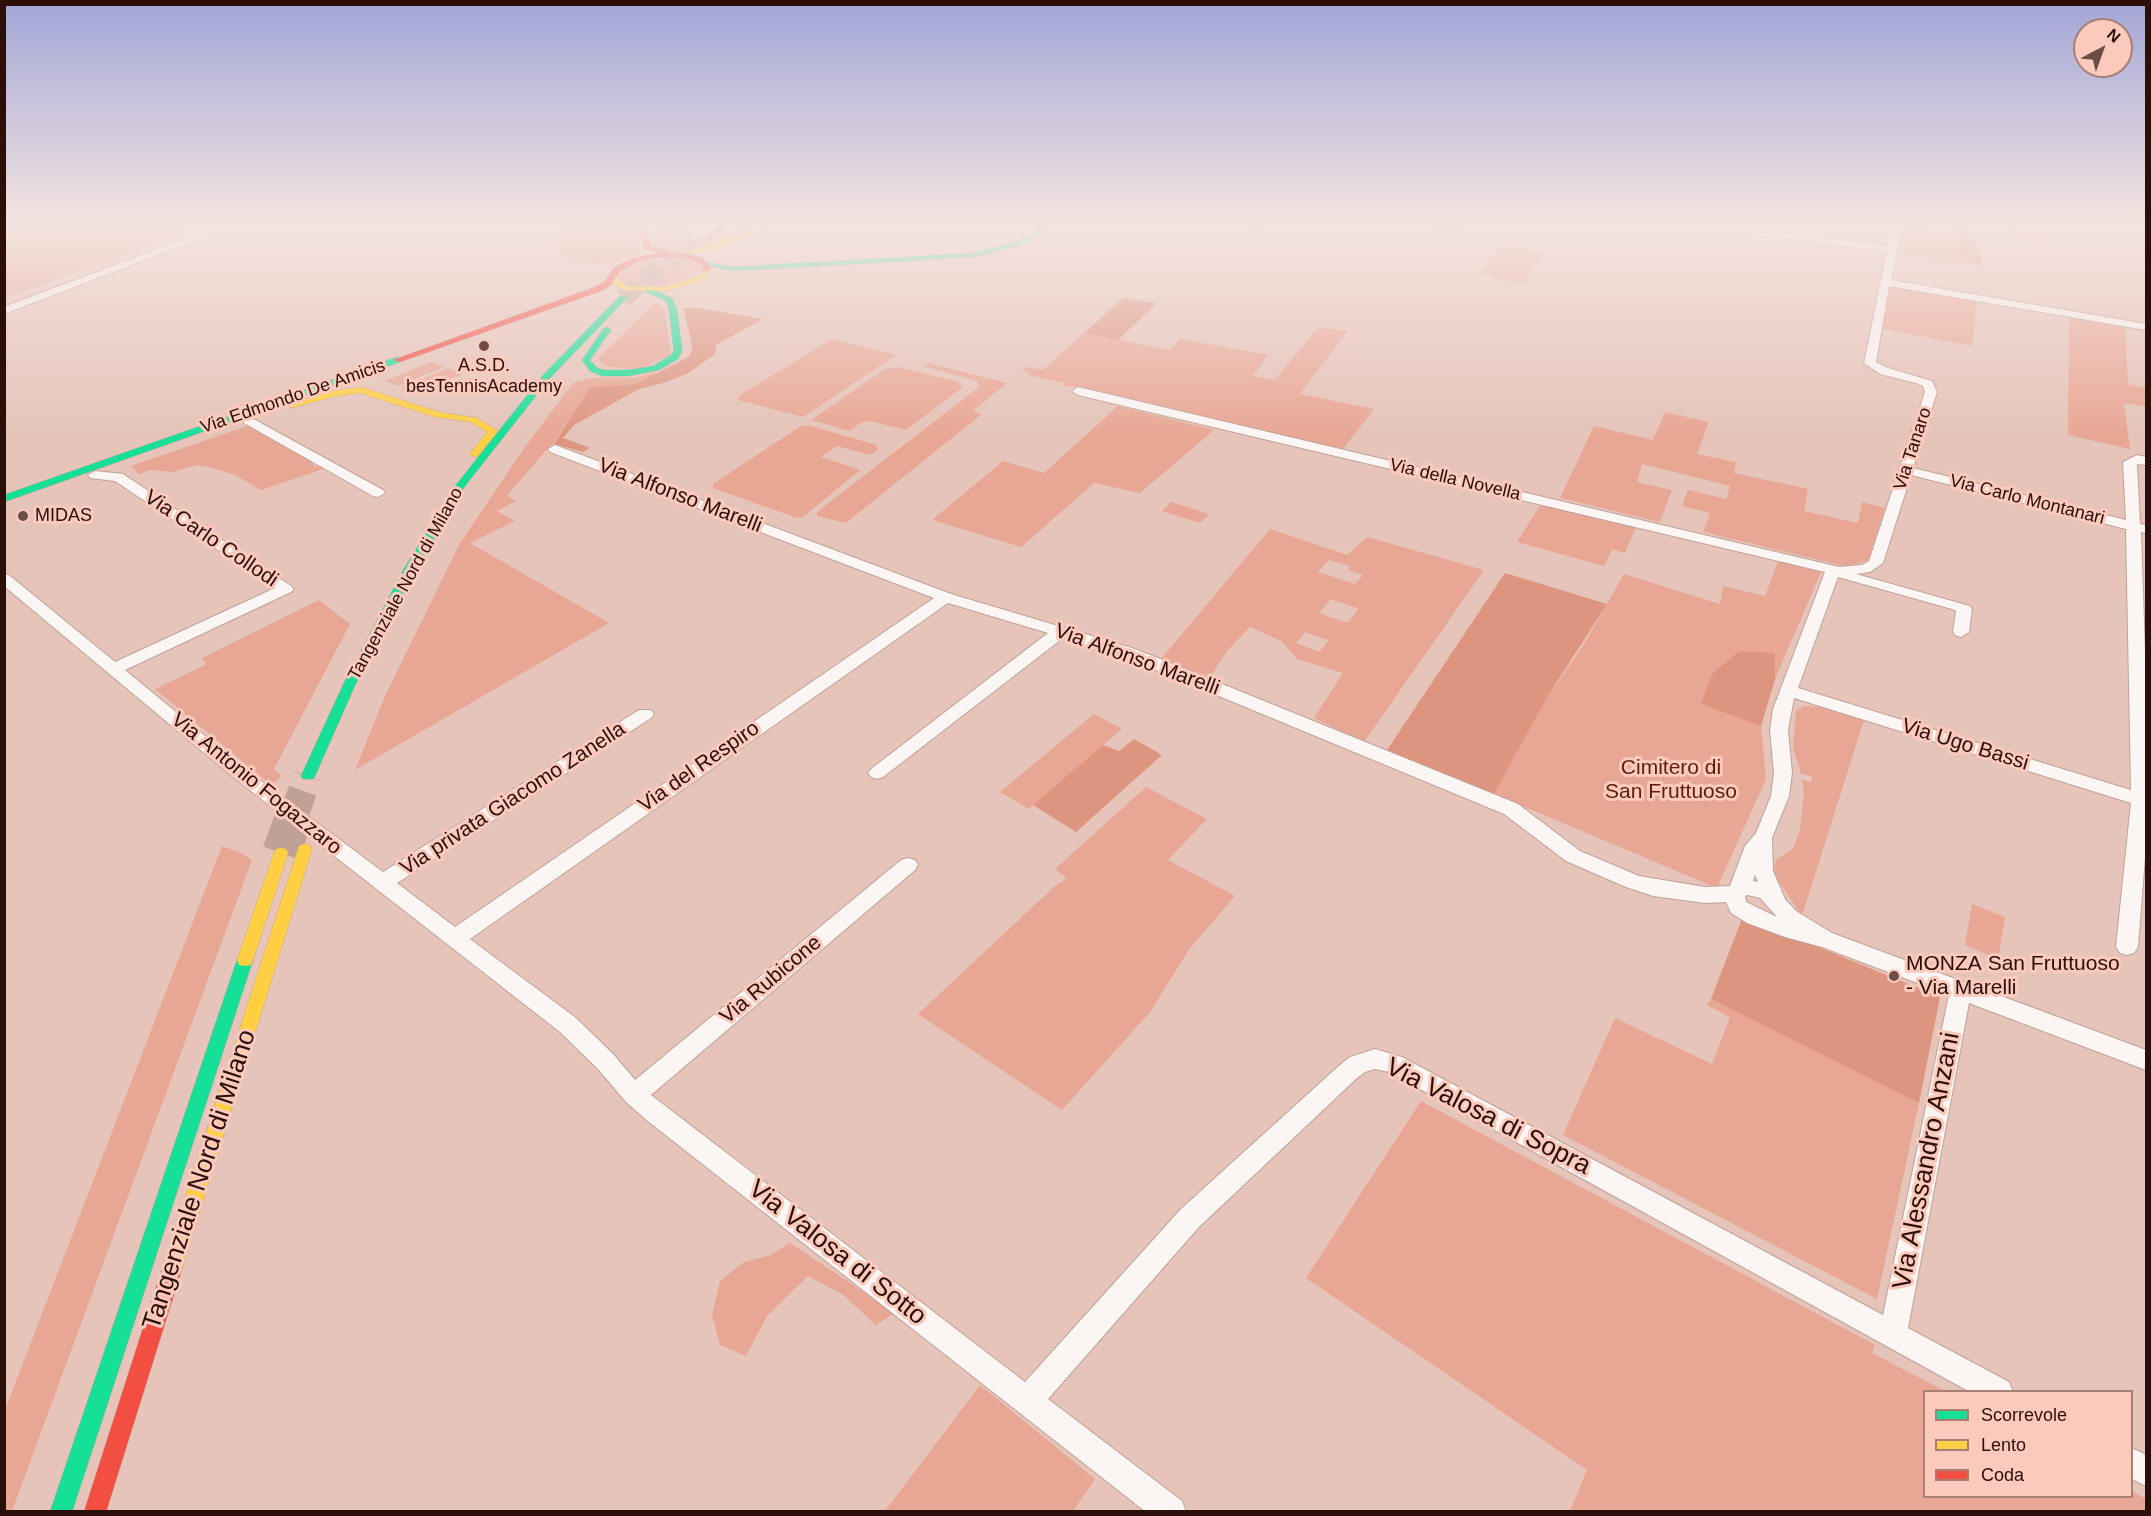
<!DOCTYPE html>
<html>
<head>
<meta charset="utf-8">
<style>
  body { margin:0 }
  #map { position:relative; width:2151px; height:1516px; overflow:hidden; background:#e6c4b9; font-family:Helvetica,sans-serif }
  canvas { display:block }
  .frame { position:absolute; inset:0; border:6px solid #2b0f08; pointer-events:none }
  .legend { position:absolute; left:1923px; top:1390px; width:210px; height:108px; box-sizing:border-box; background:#fbcabd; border:2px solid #a87f75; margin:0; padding:8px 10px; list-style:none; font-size:18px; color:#2b0f08 }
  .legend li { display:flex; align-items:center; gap:12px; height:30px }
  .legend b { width:30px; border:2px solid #a87f75 }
  .north { position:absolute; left:2073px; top:18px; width:60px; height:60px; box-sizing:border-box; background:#fbcabd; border:2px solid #a87f75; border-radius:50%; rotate:41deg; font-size:16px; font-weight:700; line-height:24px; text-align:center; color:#2b0f08 }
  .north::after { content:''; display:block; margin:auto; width:21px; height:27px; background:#6c4e46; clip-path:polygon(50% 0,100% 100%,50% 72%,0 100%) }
</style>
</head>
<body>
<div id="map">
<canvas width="2151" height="1516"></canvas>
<div class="frame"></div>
<ul class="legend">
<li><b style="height:8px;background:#16e098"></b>Scorrevole</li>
<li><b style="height:8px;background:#ffcf43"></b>Lento</li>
<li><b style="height:8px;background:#f24e42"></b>Coda</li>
</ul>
<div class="north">N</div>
</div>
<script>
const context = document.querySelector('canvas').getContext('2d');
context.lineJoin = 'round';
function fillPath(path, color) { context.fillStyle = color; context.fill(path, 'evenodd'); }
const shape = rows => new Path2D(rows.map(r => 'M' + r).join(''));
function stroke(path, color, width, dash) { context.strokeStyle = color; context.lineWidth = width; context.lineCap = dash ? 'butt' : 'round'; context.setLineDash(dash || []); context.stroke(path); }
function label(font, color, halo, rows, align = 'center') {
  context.font = font + ' Helvetica,sans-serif'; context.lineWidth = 6; context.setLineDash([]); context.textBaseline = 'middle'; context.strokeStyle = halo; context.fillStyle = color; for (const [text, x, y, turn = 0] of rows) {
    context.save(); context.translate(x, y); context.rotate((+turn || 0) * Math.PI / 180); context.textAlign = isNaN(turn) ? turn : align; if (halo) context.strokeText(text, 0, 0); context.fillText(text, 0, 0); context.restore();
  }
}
const green = shape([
  [5,224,207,224,5,299],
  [554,224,634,224,640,250,638,255,619,261,597,263,573,259,562,254,556,248],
  [651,224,697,224,676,238,712,242,737,224,776,224,682,252,666,251,654,246],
  [1206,224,1273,224,1263,234],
  [1431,224,1474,224,1461,237,1424,231],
  [1904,224,1932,224,1933,229,1955,232,1966,263,1898,254],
  [2001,224,2044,228,2051,243,2005,237],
  [199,232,208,232,5,309,5,304],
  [1502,245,1544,252,1524,284,1480,275],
  [678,256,700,263,702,271,683,283,640,288,619,281,618,273,635,262],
  [1890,285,1977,300,1972,346,1883,329],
  [655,302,664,308,671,355,639,369,611,367,602,364,599,358],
  [2069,316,2125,326,2128,384,2146,388,2146,407,2124,403,2130,449,2068,435],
  [1318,327,1348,331,1300,394,1374,409,1343,449,1081,387,1063,386,1064,383,1028,375,1030,373,1022,371,1027,367,1043,370,1084,333,1170,350,1180,339,1268,355,1253,376,1275,380],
  [832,339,896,355,803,417,738,400,740,395],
  [431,362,444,367,398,386,385,381],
  [928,363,1007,383,973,411,982,414,846,523,817,516,817,512,979,387,977,381,923,366],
  [898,367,956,381,963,387,906,430,870,421,860,423,850,431,811,420,885,369],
  [448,368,463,374,417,394,401,388],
  [666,370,636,384,590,387,553,444,546,450,507,496,516,501,497,511,515,521,470,543,609,623,355,770,385,696,460,543,525,447,573,383,591,378,634,378],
  [1118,406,1214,430,1140,493,1094,483,1021,547,932,520,1003,461,1044,473],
  [1665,412,1709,422,1697,454,1736,462,1734,473,1808,489,1804,511,1858,523,1862,502,1885,508,1868,561,1844,566,1703,532,1710,513,1682,506,1688,490,1726,499,1730,486,1642,464,1637,482,1672,490,1660,522,1560,498,1594,426,1653,440],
  [250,425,316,461,311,463,316,467,322,464,326,468,261,490,235,475,213,468,196,465,173,472,151,470,139,474,131,466],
  [808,425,876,445,878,450,870,455,837,446,821,457,860,470,803,517,797,518,713,488,713,484,801,426],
  [1171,502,1209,514,1200,523,1162,511],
  [1541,504,1636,527,1625,553,1612,549,1604,566,1517,542],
  [1270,529,1347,555,1367,537,1484,570,1364,742,1314,718,1343,673,1297,659,1281,641,1250,627,1228,650,1210,677,1161,659],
  [1329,560,1350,566,1348,570,1363,575,1355,584,1318,572],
  [1331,599,1359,609,1347,623,1319,613],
  [1305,632,1328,640,1328,641,1319,652,1296,643],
  [1778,561,1821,572,1775,679,1761,726,1766,779,1717,888,1494,794,1548,696,1583,646,1624,574,1720,604,1723,586,1765,596],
  [319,600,350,624,274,769,282,776,271,785,155,689,207,664,202,658],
  [1804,706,1819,707,1864,720,1802,916,1773,873,1776,860,1793,849,1800,830,1804,793,1802,780,1812,782,1811,776,1801,774,1793,748,1796,711],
  [1094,714,1122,729,1029,809,1000,792],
  [1146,787,1207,819,1168,860,1235,896,1190,948,1150,1012,1062,1110,918,1014,1055,886,1067,878,1055,869],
  [222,846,241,853,252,860,12,1511,5,1511,5,1410],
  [1972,904,2005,917,1998,959,1965,945],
  [1711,999,1919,1103,1877,1299,1563,1135,1615,1018,1712,1064,1730,1017,1707,1005],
  [1421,1101,1875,1345,1872,1353,1945,1391,1924,1392,1924,1496,2132,1496,2132,1491,2146,1499,2146,1511,1570,1511,1587,1470,1306,1278],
  [790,1243,895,1313,876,1325,842,1294,808,1276,767,1316,746,1356,720,1345,712,1315,720,1281,744,1262,771,1255],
  [980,1385,1095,1479,1073,1511,885,1511]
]);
const forest = shape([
  [1953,224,1970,226,1983,265,1966,263],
  [1123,298,1157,303,1118,340,1084,333],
  [683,308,698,308,763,319,716,345,715,354,687,374,663,383,639,389,574,425,563,438,590,448,583,452,554,444,590,387,636,384,688,357,692,350,692,344],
  [1505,573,1607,604,1548,696,1494,794,1385,753],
  [1739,651,1775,653,1775,679,1761,726,1701,704,1712,674],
  [1134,739,1162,755,1076,832,1033,805,1103,745,1119,751],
  [1743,916,1940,997,1919,1103,1711,999]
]);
const highwayTunnelFar2 = shape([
  [623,298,694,239]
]);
const highwayTunnelFar1 = shape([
  [293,818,308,776]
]);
const highwayTunnel = shape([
  [281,853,294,817]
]);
const street = shape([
  [224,224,238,224,4,314,4,307,224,224],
  [1684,224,1714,224,1888,246,1893,224,1903,224,1891,280,2146,324,2146,330,1889,286,1876,362,1888,368,1932,381,1937,392,1913,468,2126,520,2123,462,2137,455,2146,457,2146,465,2137,464,2140,524,2146,525,2146,533,2141,532,2146,682,2146,844,2138,947,2134,953,2127,955,2120,953,2116,947,2131,803,1794,698,1788,730,1792,773,1789,796,1772,838,1773,871,1785,899,1796,911,1832,933,2146,1050,2146,1070,1969,1003,1908,1328,2009,1382,2013,1392,1970,1392,1389,1072,1375,1069,1365,1072,1357,1078,1199,1227,1048,1399,1182,1501,1186,1512,1146,1512,649,1122,626,1102,598,1069,560,1032,233,777,4,586,4,574,9,575,115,662,275,588,115,481,90,478,88,475,95,471,123,474,291,586,294,589,291,592,125,670,245,769,383,872,639,710,651,710,654,714,651,718,397,883,455,927,934,598,550,452,548,449,555,445,951,594,1132,648,1168,662,1518,804,1580,851,1639,876,1705,887,1730,886,1745,846,1756,833,1771,796,1774,773,1770,730,1773,709,1825,572,1078,395,1072,391,1078,387,1839,567,1862,565,1869,561,1925,392,1923,386,1916,383,1880,374,1864,363,1887,251,1688,227,1684,224],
  [1911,475,2126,529,2131,790,1798,688,1838,577,1952,609,1956,611,1953,632,1955,635,1961,637,1969,632,1972,609,1970,606,1856,574,1870,572,1883,563,1911,475],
  [948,603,1048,633,871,769,868,773,871,777,877,779,883,777,1063,638,1156,670,1504,814,1566,861,1626,887,1653,896,1705,903,1726,902,1731,913,1747,923,1785,937,1822,947,1949,995,1883,1315,1402,1057,1375,1049,1350,1057,1341,1064,1181,1209,1025,1382,651,1095,915,870,918,865,915,860,908,858,901,860,635,1080,614,1055,576,1018,470,939,948,603],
  [1755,875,1758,882,1753,881,1755,875],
  [1748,895,1760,898,1777,917,1746,902,1745,896,1748,895],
  [248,416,383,490,385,493,378,497,373,496,244,423,242,420,244,417,248,416],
  [2132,1448,2146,1455,2146,1486,2132,1479,2132,1448]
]);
const fast = shape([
  [1044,224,1052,224,1025,244,974,257,734,271,702,264,706,262,734,267,974,253,1019,240,1044,224],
  [649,288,672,298,677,309,682,351,678,359,659,370,629,376,602,376,590,371,582,360,604,328,607,327,611,330,590,360,596,367,603,370,629,370,653,366,671,355,674,351,669,309,666,301,646,292,645,290,649,288],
  [620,296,627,298,550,378,465,486,416,569,356,683,315,776,313,779,303,779,301,776,344,683,404,569,456,485,544,374,620,296],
  [397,357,400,358,400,362,4,502,4,495,397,357],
  [245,954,251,955,253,960,72,1512,50,1512,237,960,239,955,245,954]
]);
const slow = shape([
  [773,224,784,224,719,248,680,257,676,255,773,224],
  [703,268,710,270,707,277,699,282,664,291,624,290,614,285,609,277,616,275,620,281,628,286,664,287,693,278,701,274,703,268],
  [361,387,439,412,477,418,498,431,478,456,475,457,470,454,487,432,471,422,435,417,360,393,333,397,292,408,287,405,332,391,361,387],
  [305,844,310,845,312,849,181,1272,178,1279,171,1282,164,1279,161,1272,298,849,300,845,305,844],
  [281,848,286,849,288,853,253,960,251,965,245,966,239,965,237,960,274,853,276,849,281,848]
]);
const jam = shape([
  [636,224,643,224,651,246,672,253,687,254,703,258,711,267,710,270,703,272,703,267,697,262,686,258,659,257,638,262,620,271,611,285,601,291,400,362,393,360,595,287,605,281,614,267,633,258,658,253,645,249,636,224],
  [721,224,729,224,707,242,701,242,701,238,721,224],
  [171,1262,178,1265,181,1272,106,1512,84,1512,161,1272,164,1265,171,1262]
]);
const markers = [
  [484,346,6,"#6c4e46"],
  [23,516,6,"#6c4e46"],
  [1894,976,6,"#6c4e46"]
];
const farPoinames = [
  ["A.S.D.",484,366],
  ["besTennisAcademy",484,387],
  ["MIDAS",35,516,"left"]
];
const farStreetnames = [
  ["Via Edmondo De Amicis",293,397,-19],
  ["Via Tanaro",1913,449,-72],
  ["Via della Novella",1455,480,13],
  ["Via Carlo Montanari",2027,500,14],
  ["Tangenziale Nord di Milano",406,584,-61]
];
const streetNames = [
  ["Via Alfonso Marelli",680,496,21],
  ["Via Carlo Collodi",211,539,34],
  ["Via Alfonso Marelli",1137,660,20],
  ["Via Ugo Bassi",1965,745,17],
  ["Via del Respiro",699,767,-35],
  ["Via Antonio Fogazzaro",256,784,39],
  ["Via privata Giacomo Zanella",513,799,-33],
  ["Via Rubicone",771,980,-40]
];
const parkNames = [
  ["Cimitero di",1671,768],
  ["San Fruttuoso",1671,792]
];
const poiNames = [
  ["MONZA San Fruttuoso",1906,964],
  ["- Via Marelli",1906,988]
];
const nearStreetnames = [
  ["Via Valosa di Sopra",1488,1117,27],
  ["Via Alessandro Anzani",1927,1161,-79],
  ["Tangenziale Nord di Milano",200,1180,-72],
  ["Via Valosa di Sotto",837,1253,38]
];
fillPath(green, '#e8a795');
fillPath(forest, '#de9580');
stroke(highwayTunnelFar2, '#c1a096', 19, [19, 9]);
stroke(highwayTunnelFar1, '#c1a096', 29, [29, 15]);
stroke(highwayTunnel, '#c1a096', 38, [38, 19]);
stroke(street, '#bfa299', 2);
stroke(fast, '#bfa299', 1);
stroke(slow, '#bfa299', 1);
stroke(jam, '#bfa299', 1);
fillPath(street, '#fbf6f4');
fillPath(fast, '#16e098');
fillPath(slow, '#ffcf43');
fillPath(jam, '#f24e42');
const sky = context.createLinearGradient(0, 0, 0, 437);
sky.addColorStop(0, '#a2a6d7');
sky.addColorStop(0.51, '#f4e4e0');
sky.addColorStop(1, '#f4e4e000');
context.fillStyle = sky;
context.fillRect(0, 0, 2151, 437);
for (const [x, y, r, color] of markers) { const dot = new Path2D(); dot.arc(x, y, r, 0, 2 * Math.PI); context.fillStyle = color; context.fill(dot); stroke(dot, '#fbcabd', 2); }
label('18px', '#2b0f08', '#fbcabd', farPoinames);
label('18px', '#2b0f08', '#fbcabd', farStreetnames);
label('21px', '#2b0f08', '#fbcabd', streetNames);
label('21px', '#5f1c09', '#fbcabd', parkNames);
label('21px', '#2b0f08', '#fbcabd', poiNames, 'left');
label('26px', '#2b0f08', '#fbcabd', nearStreetnames);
</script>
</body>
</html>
